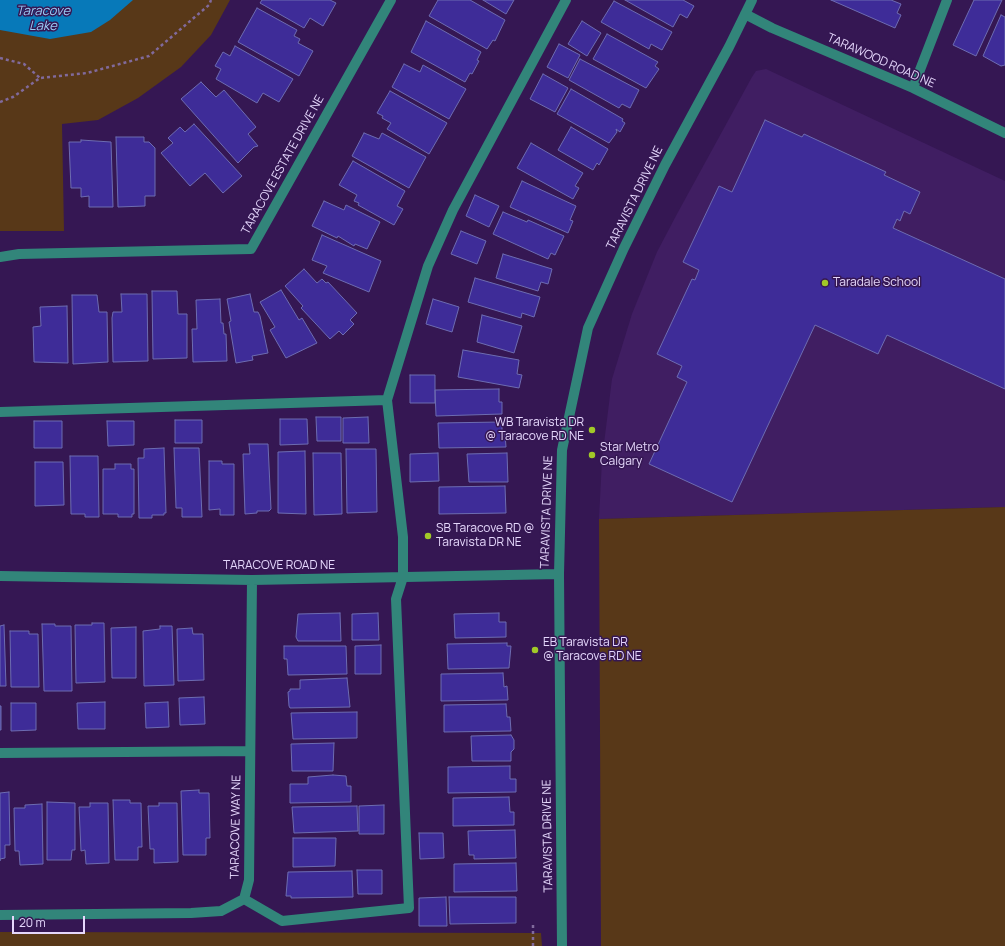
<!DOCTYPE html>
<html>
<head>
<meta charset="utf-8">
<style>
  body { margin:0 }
  #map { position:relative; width:1005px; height:946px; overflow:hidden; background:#351753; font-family:Manrope,sans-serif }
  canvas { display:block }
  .scale { position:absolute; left:12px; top:916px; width:73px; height:18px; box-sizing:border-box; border:2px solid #e5d7fc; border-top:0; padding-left:5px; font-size:12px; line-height:14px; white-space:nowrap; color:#e5d7fc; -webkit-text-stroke:3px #351753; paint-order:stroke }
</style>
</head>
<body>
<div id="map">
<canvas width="1005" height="946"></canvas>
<div class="scale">20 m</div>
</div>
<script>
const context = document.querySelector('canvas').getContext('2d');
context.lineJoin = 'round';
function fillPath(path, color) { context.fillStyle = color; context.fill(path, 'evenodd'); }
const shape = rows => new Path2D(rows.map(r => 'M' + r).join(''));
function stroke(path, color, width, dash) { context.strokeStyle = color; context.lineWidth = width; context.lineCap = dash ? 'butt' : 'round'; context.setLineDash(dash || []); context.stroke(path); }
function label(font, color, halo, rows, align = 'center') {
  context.font = font + ' Manrope,sans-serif'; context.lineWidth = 3; context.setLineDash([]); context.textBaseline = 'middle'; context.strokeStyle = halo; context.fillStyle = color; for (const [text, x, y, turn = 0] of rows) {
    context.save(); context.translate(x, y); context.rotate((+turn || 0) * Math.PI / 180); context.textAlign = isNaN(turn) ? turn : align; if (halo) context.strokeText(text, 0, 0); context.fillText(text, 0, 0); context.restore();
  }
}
const built = shape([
  [766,69,1005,181,1005,507,599,519,602,460,612,379,632,314,657,252,677,214,752,77,756,71]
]);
const green = shape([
  [0,0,230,0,211,35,181,67,138,98,98,120,62,124,64,231,0,231],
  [1005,507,1005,946,601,946,599,519],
  [0,932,541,933,542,946,0,946]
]);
const water = shape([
  [0,0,133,0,110,20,91,32,50,39,0,30]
]);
const building = shape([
  [262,0,330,0,336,3,323,26,310,18,304,28,260,3,262,0],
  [438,0,470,0,505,20,495,41,493,40,487,49,429,16,438,0],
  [483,0,514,0,506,14,483,0],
  [625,0,683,0,694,6,687,18,680,14,673,27,625,0],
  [831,0,891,0,901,4,897,13,901,15,895,28,831,0],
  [974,0,1002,0,976,56,953,45,974,0],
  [614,1,672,32,662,50,651,44,649,49,601,22,614,1],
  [257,8,297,30,294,36,300,39,298,43,313,51,299,76,238,42,257,8],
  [1001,15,1005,17,1005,65,1001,66,983,56,1001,15],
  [426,21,481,52,477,60,479,61,472,74,470,73,465,82,411,52,426,21],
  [582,21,601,33,587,56,568,44,582,21],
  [607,34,658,62,655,66,659,69,646,88,593,59,607,34],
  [559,44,580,55,568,78,547,67,559,44],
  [235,46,293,79,279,102,263,93,257,103,216,79,221,69,215,66,223,52,230,56,235,46],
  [580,59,639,90,630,108,622,104,619,108,569,80,580,59],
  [404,64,420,72,423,65,466,89,449,119,392,87,404,64],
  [543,74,568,88,555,112,530,99,543,74],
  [201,82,216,97,224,90,256,127,248,134,258,146,254,147,238,163,181,99,201,82],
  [571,89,623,119,622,121,625,123,620,132,616,129,617,132,609,143,557,114,571,89],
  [390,91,447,123,429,154,387,129,391,123,382,118,383,116,377,113,390,91],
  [765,120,802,137,804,134,886,172,884,175,920,192,910,214,904,211,900,221,897,219,893,228,1005,279,1005,389,887,335,878,354,815,325,732,502,649,464,687,382,677,377,682,366,657,354,692,279,695,280,699,270,683,262,719,186,732,192,765,120],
  [194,124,242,176,223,193,205,173,190,186,161,153,173,143,168,138,180,127,185,132,194,124],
  [571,127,608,149,599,165,597,163,593,170,558,150,571,127],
  [364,133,379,139,382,133,426,157,409,188,352,156,364,133],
  [116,137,144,137,144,142,149,142,155,148,155,196,145,196,145,206,118,207,116,137],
  [81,140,111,142,113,207,89,207,89,196,81,197,81,188,71,188,69,142,81,142,81,140],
  [531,143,583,173,575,186,579,188,573,199,517,168,531,143],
  [353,161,405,191,397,206,403,209,394,225,358,205,359,203,354,201,357,195,339,185,353,161],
  [522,181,576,206,570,220,573,221,568,233,510,207,522,181],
  [475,195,499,206,489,227,466,216,475,195],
  [324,201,344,210,346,205,380,222,367,249,355,244,354,246,338,236,337,238,312,226,324,201],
  [503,212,527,222,528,220,564,236,555,255,551,253,548,259,493,234,503,212],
  [461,231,486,241,477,264,451,254,461,231],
  [322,235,381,261,369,292,323,273,327,266,312,260,322,235],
  [503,254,552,269,548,284,541,282,538,291,496,278,503,254],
  [304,269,317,283,322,279,326,283,328,282,357,313,350,320,354,324,343,335,339,331,330,339,301,308,303,306,285,286,304,269],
  [475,278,540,297,534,317,522,313,521,318,468,302,475,278],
  [281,290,299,320,302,318,317,343,286,358,270,330,275,327,260,302,281,290],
  [152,291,177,291,178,314,187,314,187,358,153,359,152,291],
  [121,294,147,294,148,361,113,362,112,318,113,312,122,312,121,294],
  [250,294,254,312,258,312,260,316,268,353,252,356,253,360,236,363,229,322,231,321,227,299,250,294],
  [72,295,97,295,99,312,107,312,108,362,73,364,72,295],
  [220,299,221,323,223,323,224,334,226,334,227,361,193,362,192,329,197,329,196,300,220,299],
  [433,299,459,307,452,332,426,324,433,299],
  [67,306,68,363,34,362,33,327,41,326,40,307,67,306],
  [482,315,522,326,514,353,477,342,482,315],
  [463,350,519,360,517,374,522,375,519,388,458,377,463,350],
  [410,375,435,375,435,403,410,403,410,375],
  [499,389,499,402,502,402,502,414,436,416,435,390,499,389],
  [316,417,341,417,341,441,317,441,316,417],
  [368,417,369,443,343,443,343,418,368,417],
  [280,419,307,419,308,444,280,445,280,419],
  [175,420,202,420,202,443,175,443,175,420],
  [34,421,62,421,62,448,34,448,34,421],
  [107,421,134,421,134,445,108,446,107,421],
  [502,422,502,434,505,434,506,447,439,448,438,423,502,422],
  [249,444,268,444,271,509,269,511,257,511,257,513,245,514,243,454,250,454,249,444],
  [164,448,166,513,164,513,164,515,152,515,152,518,139,518,138,458,144,458,144,449,164,448],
  [174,448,199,448,202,517,182,517,182,508,176,508,174,448],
  [346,449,376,449,377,512,347,513,346,449],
  [305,451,306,514,278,513,278,452,305,451],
  [313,453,341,453,342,514,314,515,313,453],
  [438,453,439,481,410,482,410,454,438,453],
  [507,453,508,482,469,482,467,454,507,453],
  [70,456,98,456,99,517,85,517,85,514,71,514,70,456],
  [209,461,222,461,222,464,234,464,234,515,220,515,220,509,209,510,209,461],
  [35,462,63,462,64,505,35,506,35,462],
  [115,464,131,464,131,469,134,469,134,514,132,514,132,517,118,517,118,514,103,514,103,469,115,469,115,464],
  [505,486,506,513,439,514,439,487,505,486],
  [340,613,341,641,298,641,296,637,298,614,340,613],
  [378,613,379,640,352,640,352,614,378,613],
  [499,613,499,622,506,622,506,637,455,638,454,614,499,613],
  [92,623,104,623,105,682,76,683,75,625,92,625,92,623],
  [42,624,55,624,55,626,71,626,72,691,44,691,42,624],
  [4,625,6,686,0,686,0,626,4,625],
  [160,626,172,626,174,685,144,686,143,631,160,629,160,626],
  [136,627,136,678,112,678,111,628,136,627],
  [192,628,193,634,203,634,204,680,178,681,177,629,192,628],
  [10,631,29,631,29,634,38,634,39,687,11,687,10,631],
  [507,643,507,646,511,646,509,668,448,669,447,644,507,643],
  [381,645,381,674,355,674,355,646,381,645],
  [284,646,346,646,347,674,288,675,287,659,284,659,284,646],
  [503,673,504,687,507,686,508,700,441,701,441,674,503,673],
  [347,678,350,707,290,708,289,706,288,692,290,691,290,689,300,689,300,680,347,678],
  [204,697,205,724,180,725,179,698,204,697],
  [105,702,105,729,78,729,77,703,105,702],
  [168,702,169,727,146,728,145,703,168,702],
  [11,703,36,703,36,730,11,731,11,703],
  [506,704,507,717,510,717,511,731,444,732,444,705,506,704],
  [0,706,1,706,1,730,0,730,0,706],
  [357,712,357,738,293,739,291,713,357,712],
  [511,735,514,740,514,749,511,752,511,761,472,761,471,736,511,735],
  [334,743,333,771,292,771,291,744,334,743],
  [510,766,510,779,516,779,516,792,448,793,448,767,510,766],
  [333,775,346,776,347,786,351,786,351,802,290,803,290,784,308,784,308,777,333,775],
  [199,790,199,793,209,793,210,838,206,838,206,855,183,855,181,791,199,790],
  [9,792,10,845,5,845,5,858,0,859,0,861,0,793,9,792],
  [509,797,510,812,514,812,514,825,453,826,453,798,509,797],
  [113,800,130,800,130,803,141,803,142,847,138,847,138,860,115,860,113,800],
  [47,802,75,803,75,850,72,850,71,860,47,860,47,802],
  [90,803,108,803,109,863,86,864,85,850,81,851,79,807,90,807,90,803],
  [159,803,177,803,178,862,154,863,154,849,150,849,148,806,159,806,159,803],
  [42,804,43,864,20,865,19,851,15,851,14,808,25,808,25,805,42,804],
  [384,805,384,834,359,834,359,806,384,805],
  [357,806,358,831,294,833,292,807,357,806],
  [515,830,516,858,474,859,474,855,469,855,468,831,515,830],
  [419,833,443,833,444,858,420,859,419,833],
  [293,838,336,838,335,866,293,867,293,838],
  [516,863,517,891,454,892,454,864,516,863],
  [357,870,382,870,382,894,358,894,357,870],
  [352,871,353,897,291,898,291,896,286,896,288,872,352,871],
  [446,897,447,926,419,926,419,898,446,897],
  [449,897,516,897,516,923,450,924,449,897]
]);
const path = shape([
  [0,58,24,64,40,78],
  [0,102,13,97,40,78,87,73,149,56,209,5,211,0],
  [533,925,533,946]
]);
const minor = shape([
  [745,14,772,28,913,88,1005,133],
  [913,88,947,0],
  [0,257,19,254,251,249,391,0],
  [0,412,387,400],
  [0,576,252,580,559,574],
  [0,753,250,751],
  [244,899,282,921,409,908,396,599,403,577,403,537,387,400,428,266,453,210,566,0],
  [0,915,191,913,221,911,244,899,249,880,252,580],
  [562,946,559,574,562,450,588,328,624,248,665,165,729,47,752,0]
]);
const markers = [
  [825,283,4,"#a2c928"],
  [592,430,4,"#a2c928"],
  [592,455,4,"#a2c928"],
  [428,536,4,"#a2c928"],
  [535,650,4,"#a2c928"]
];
const streetNames = [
  ["TARAWOOD ROAD NE",881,61,24],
  ["TARACOVE ESTATE DRIVE NE",283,165,-61],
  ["TARAVISTA DRIVE NE",635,198,-64],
  ["TARAVISTA DRIVE NE",547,512,-88],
  ["TARACOVE ROAD NE",279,566],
  ["TARACOVE WAY NE",236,827,-89],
  ["TARAVISTA DRIVE NE",548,836,-91]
];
const poiNames = [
  ["Taradale School",833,283],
  ["WB Taravista DR",584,423,"right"],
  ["@ Taracove RD NE",584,437,"right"],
  ["Star Metro",600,448],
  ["Calgary",600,462],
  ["SB Taracove RD @",436,529],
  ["Taravista DR NE",436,543],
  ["EB Taravista DR",543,643],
  ["@ Taracove RD NE",543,657]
];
const waterNames = [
  ["Taracove",43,11],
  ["Lake",43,26]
];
fillPath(built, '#401e62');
fillPath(green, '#583818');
fillPath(water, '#0779b9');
fillPath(building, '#3e2c98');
stroke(building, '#6d6cb1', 1);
stroke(path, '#816a9c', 2.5, [3, 3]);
stroke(minor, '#32857a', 10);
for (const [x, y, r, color] of markers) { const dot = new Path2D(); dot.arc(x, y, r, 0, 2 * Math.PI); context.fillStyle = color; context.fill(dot); stroke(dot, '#351753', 1.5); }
label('12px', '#e5d7fc', '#351753', streetNames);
label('12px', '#e5d7fc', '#351753', poiNames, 'left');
label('italic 13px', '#9accf5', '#351753', waterNames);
</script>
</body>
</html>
